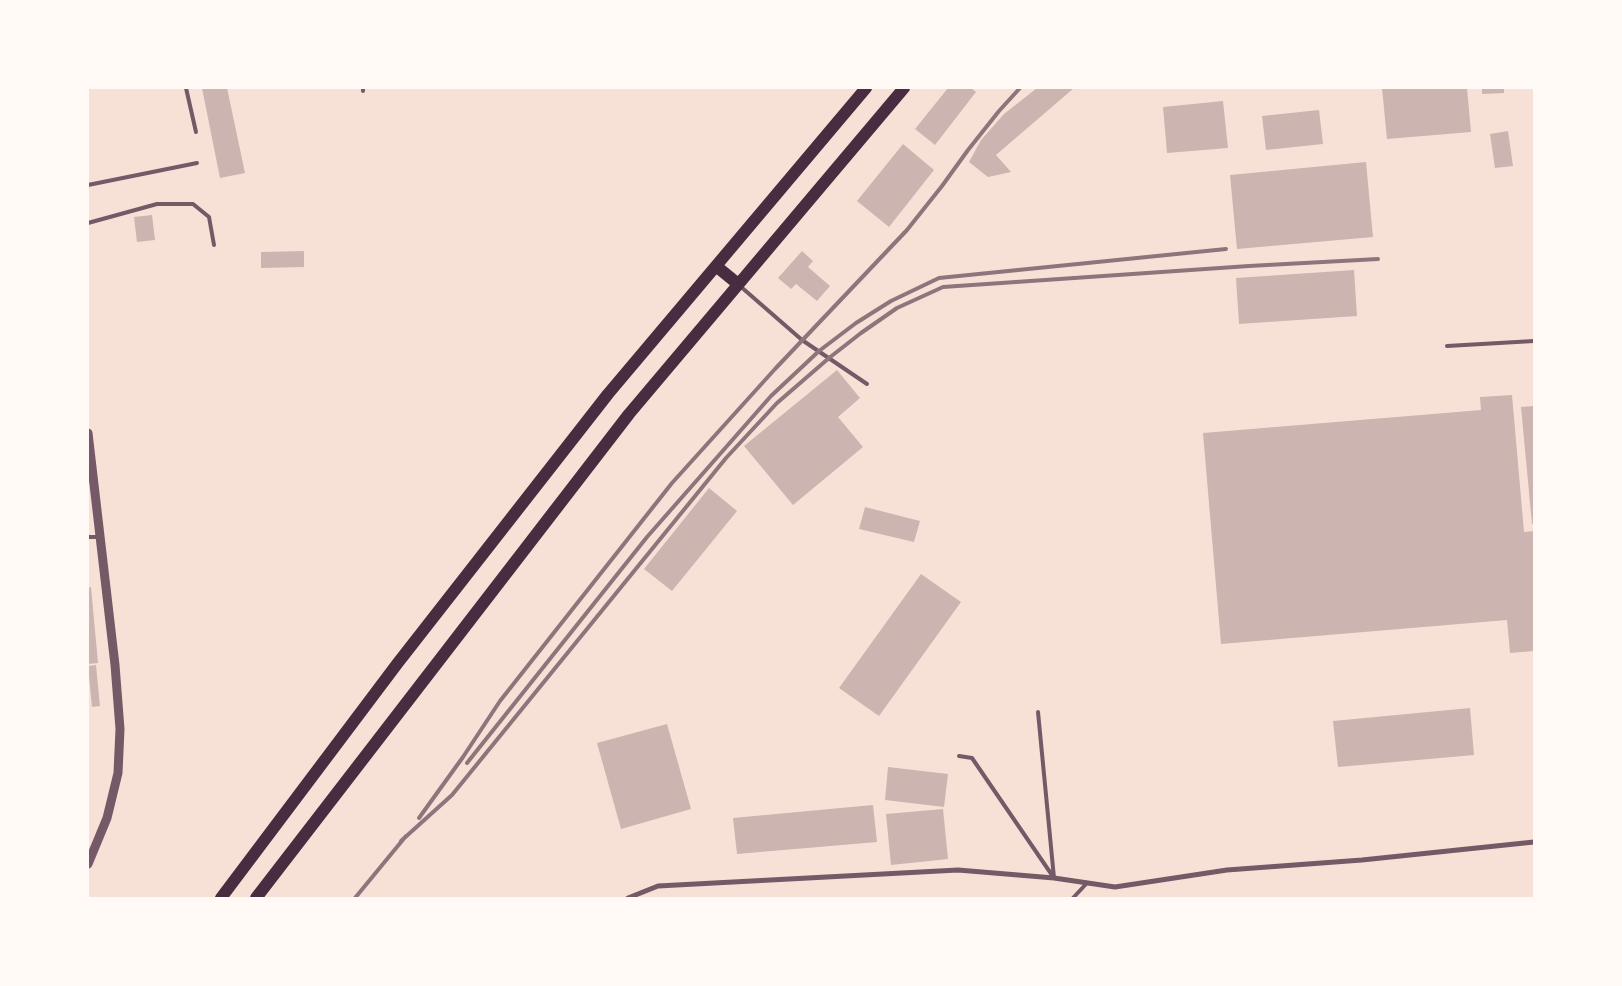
<!DOCTYPE html>
<html>
<head>
<meta charset="utf-8">
<style>
  body { margin:0 }
  #map { position:relative; width:1622px; height:986px; overflow:hidden; background:#f7e1d7; font-family:"Exo 2",sans-serif }
  canvas { display:block }
  .frame { position:absolute; inset:0; border:89px solid #fffaf5; pointer-events:none }
</style>
</head>
<body>
<div id="map">
<canvas width="1622" height="986"></canvas>
<div class="frame"></div>
</div>
<script>
const context = document.querySelector('canvas').getContext('2d');
context.lineJoin = 'round';
function fillPath(path, color) { context.fillStyle = color; context.fill(path, 'evenodd'); }
const shape = rows => new Path2D(rows.map(r => 'M' + r).join(''));
function stroke(path, color, width, dash) { context.strokeStyle = color; context.lineWidth = width; context.lineCap = dash ? 'butt' : 'round'; context.setLineDash(dash || []); context.stroke(path); }
const building = shape([
  [202,88,227,88,245,173,220,178],
  [948,88,971,88,976,92,935,145,915,129],
  [1037,88,1074,88,996,155,1011,172,988,177,969,162,981,140,1004,114],
  [1382,88,1467,88,1471,132,1387,139],
  [1482,88,1504,88,1504,93,1482,94],
  [1223,101,1228,148,1167,153,1163,107],
  [1319,110,1323,144,1266,150,1262,116],
  [1508,131,1513,166,1495,168,1490,134],
  [903,144,934,170,889,227,857,201],
  [1366,162,1373,237,1237,249,1230,175],
  [152,215,155,240,137,242,134,217],
  [304,251,304,267,261,268,261,252],
  [802,251,813,261,808,267,830,286,817,301,796,284,791,289,778,278],
  [1354,270,1357,316,1239,324,1236,278],
  [837,370,860,398,838,417,863,447,793,505,744,446],
  [1512,395,1524,532,1534,531,1534,651,1510,653,1507,620,1221,644,1203,433,1481,410,1480,397],
  [1534,406,1534,524,1532,524,1521,407],
  [709,488,737,511,672,591,644,569],
  [865,507,920,521,914,542,859,529],
  [921,574,961,602,879,716,839,688],
  [91,587,98,663,88,664,88,588],
  [96,665,100,706,92,707,88,666],
  [1470,708,1474,755,1338,767,1333,721],
  [667,724,691,809,621,829,597,743],
  [888,767,948,774,944,807,885,800],
  [873,805,877,842,737,854,733,818],
  [943,809,948,859,891,865,886,814]
]);
const service = shape([
  [186,88,196,132],
  [363,88,363,91],
  [88,185,197,163],
  [88,223,157,204,193,204,209,217,214,245],
  [740,286,802,340,867,384],
  [1447,346,1534,341],
  [88,537,99,537],
  [959,756,972,758,1054,878,1038,712],
  [1073,898,1087,883]
]);
const minor = shape([
  [628,898,658,886,958,870,1054,878,1115,887,1227,870,1362,860,1534,842]
]);
const tertiary = shape([
  [88,433,115,665,120,729,118,773,107,818,88,864]
]);
const primary = shape([
  [716,266,738,284],
  [221,898,397,664,608,394,866,88],
  [256,898,629,414,904,88]
]);
const rail = shape([
  [467,763,647,537,771,396,819,351,856,323,891,301,939,278,1226,249],
  [419,818,463,757,500,701,672,483,775,369,907,230,942,186,968,150,999,111,1020,88],
  [401,841,452,795,726,458,777,403,829,358,861,333,897,308,943,287,1249,266,1378,259],
  [355,898,406,836]
]);
fillPath(building, '#ccb4b1');
stroke(service, '#755966', 4);
stroke(minor, '#755966', 5);
stroke(tertiary, '#755966', 9);
stroke(primary, '#4a2c40', 12);
stroke(rail, '#8f747c', 4);
</script>
</body>
</html>
